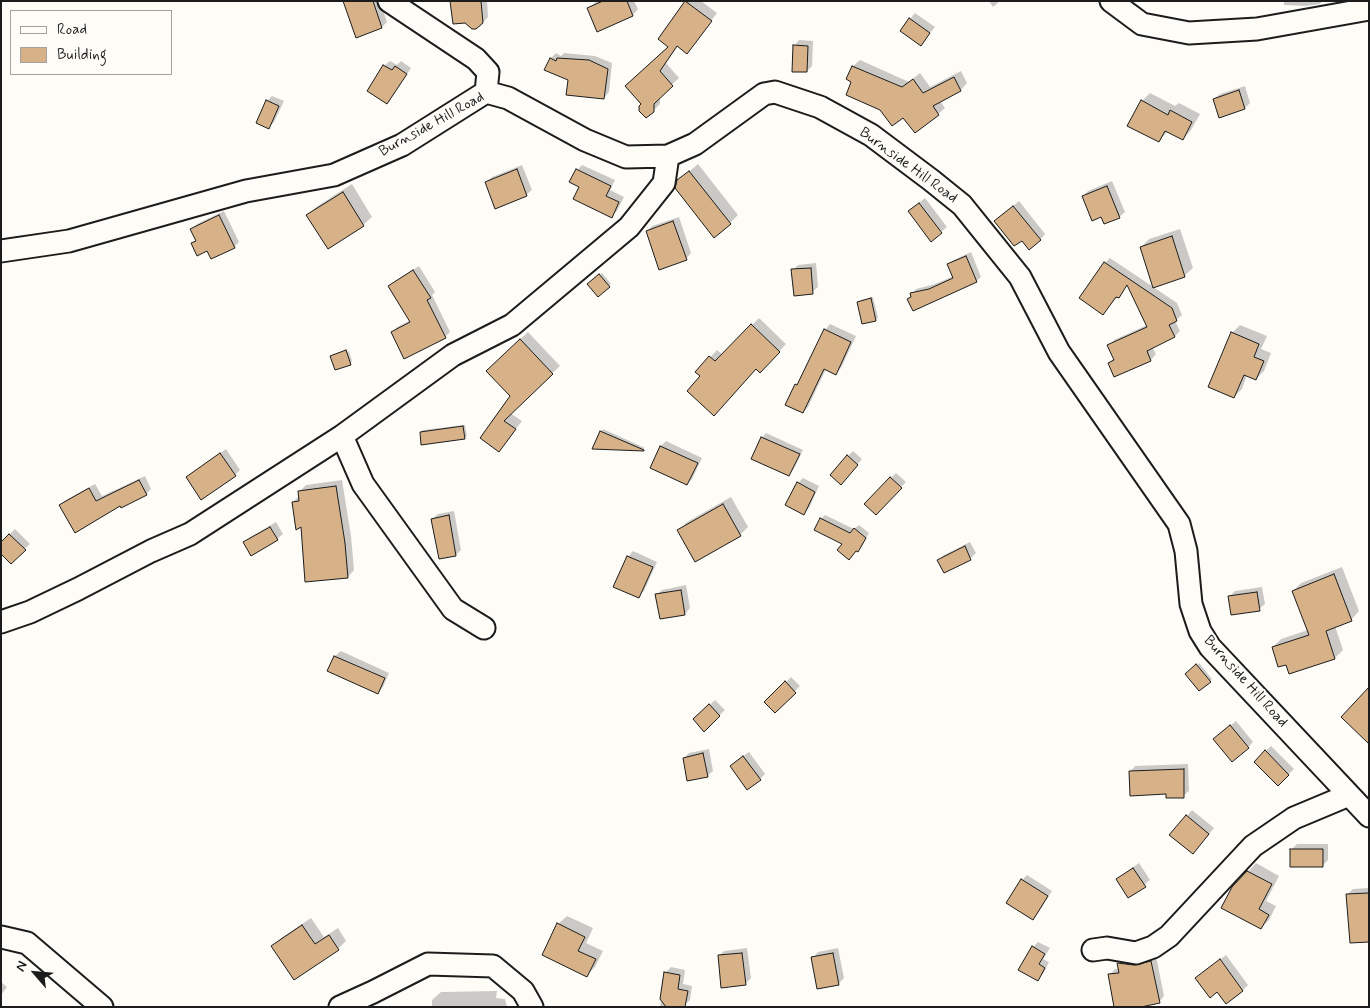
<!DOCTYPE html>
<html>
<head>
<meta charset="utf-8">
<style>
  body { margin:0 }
  #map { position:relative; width:1370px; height:1008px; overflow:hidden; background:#fdfcf7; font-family:Mynerve,sans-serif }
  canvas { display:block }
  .frame { position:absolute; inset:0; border:2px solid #1c1c1c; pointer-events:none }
  .legend { position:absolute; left:10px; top:10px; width:162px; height:65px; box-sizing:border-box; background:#fdfcf7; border:1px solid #a3a29f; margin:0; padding:6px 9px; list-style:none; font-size:15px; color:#1c1c1c }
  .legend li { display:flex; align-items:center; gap:10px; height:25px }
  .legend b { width:25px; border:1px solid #a3a29f }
  .north { position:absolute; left:10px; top:948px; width:50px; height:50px; -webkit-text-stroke:4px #fdfcf7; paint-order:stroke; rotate:297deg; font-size:14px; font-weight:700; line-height:20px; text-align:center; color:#1c1c1c }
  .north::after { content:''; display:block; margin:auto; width:18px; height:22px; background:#1c1c1c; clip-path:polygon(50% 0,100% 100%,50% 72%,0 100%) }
</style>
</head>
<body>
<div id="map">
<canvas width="1370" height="1008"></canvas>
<div class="frame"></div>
<ul class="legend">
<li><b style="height:6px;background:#fdfcf7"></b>Road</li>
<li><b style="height:14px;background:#d7b289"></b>Building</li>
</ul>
<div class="north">N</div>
</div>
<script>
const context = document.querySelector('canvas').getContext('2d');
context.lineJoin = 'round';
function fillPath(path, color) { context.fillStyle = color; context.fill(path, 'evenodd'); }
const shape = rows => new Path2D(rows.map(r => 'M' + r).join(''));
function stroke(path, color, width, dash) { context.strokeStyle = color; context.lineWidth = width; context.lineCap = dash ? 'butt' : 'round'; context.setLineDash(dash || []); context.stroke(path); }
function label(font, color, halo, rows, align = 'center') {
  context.font = font + ' Mynerve,sans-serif'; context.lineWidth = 4; context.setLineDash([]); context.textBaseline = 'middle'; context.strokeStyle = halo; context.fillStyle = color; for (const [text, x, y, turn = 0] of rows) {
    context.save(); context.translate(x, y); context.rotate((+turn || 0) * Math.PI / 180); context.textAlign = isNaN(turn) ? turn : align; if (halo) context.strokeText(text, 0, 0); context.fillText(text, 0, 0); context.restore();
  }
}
const shadow = shape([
  [347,1,380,1,387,22,382,27,357,36],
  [452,1,487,1,488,17,479,27,472,28],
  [597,1,634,1,638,9,633,15,598,30,588,9],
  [687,1,701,1,717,13,687,52,678,46,666,63,679,78,660,96,660,104,653,111,640,111,669,46,659,39],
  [989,1,1000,1,993,7],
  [1284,1,1322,1,1320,4,1306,6,1284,5],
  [915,13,935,27,921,44,901,30],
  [799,40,813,41,812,66,807,71,794,46],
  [556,53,561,56,564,53,595,56,612,63,609,92,604,98,569,80,551,58],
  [860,60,909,82,920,73,930,87,961,71,967,83,961,90,940,101,945,108,938,114,904,116,881,109,853,81,848,79,853,66],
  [390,61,397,65,401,61,411,68,392,97,387,102,384,66],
  [1245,86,1250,103,1245,108,1219,116,1214,99,1220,94],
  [1150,93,1175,106,1179,103,1200,114,1191,130,1183,139,1168,131,1159,141,1142,101],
  [272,96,284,101,274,122,269,127,267,101],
  [698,164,738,215,730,223,678,181],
  [522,165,532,190,526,195,486,182,492,177],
  [582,165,615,180,610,190,624,197,617,211,611,216,581,186,577,170],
  [1112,181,1125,212,1119,217,1102,216,1083,196,1088,191],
  [352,184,372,217,363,225,328,247,308,215,316,207],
  [925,198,947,227,931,240,915,206],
  [1019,201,1045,234,1040,240,1001,216],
  [224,211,239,242,234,247,208,249,193,243,196,240,192,230,197,224],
  [679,217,691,253,686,259,647,232,652,226],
  [1180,229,1193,268,1184,276,1141,247,1149,239],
  [971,252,981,277,976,281,909,299,916,289,935,284,954,276,949,264,954,260],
  [1110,258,1177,303,1182,315,1175,321,1180,331,1175,336,1152,347,1156,354,1151,360,1115,376,1109,363,1114,358,1109,346,1114,340,1147,325,1128,284,1103,314,1105,263],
  [816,263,818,287,812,292,793,270,798,265],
  [419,266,435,292,432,295,450,332,445,337,392,332,397,327,411,320,390,287,395,281],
  [602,273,611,284,599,295,589,284],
  [873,297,878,317,876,320,859,302,861,300],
  [759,318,786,344,760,372,757,368,702,376,697,372,717,350,723,355],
  [830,324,856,336,841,368,835,373,826,369,808,407,803,412,787,404,825,330],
  [1240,325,1267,336,1261,349,1271,353,1264,371,1256,379,1247,375,1242,389,1234,397,1232,333],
  [528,332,560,366,510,413,522,421,499,450,482,438,511,396,495,363],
  [349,351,352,361,350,363,333,357],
  [465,425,467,436,464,438,421,432,423,430],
  [603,429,645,448,643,449,593,448],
  [766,433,803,450,793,470,788,475,762,438],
  [666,441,702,458,692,479,687,484,661,446],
  [226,449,240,470,235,475,187,477],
  [853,451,862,459,847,478,848,456],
  [896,473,906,482,876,513,865,504],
  [145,476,151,489,146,494,122,506,61,505,66,500,95,484,102,496],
  [803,478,819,486,809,508,803,513,798,483],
  [342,480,351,536,354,570,348,577,302,525,293,502,299,496,299,492,306,485],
  [731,497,748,527,740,535,679,530,687,522],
  [454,511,461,550,456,555,432,519,438,514],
  [825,515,854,529,859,525,869,533,862,546,858,550,844,543,821,519],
  [276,522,283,534,277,539,245,542,250,537],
  [15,529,30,544,11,562,1,543],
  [970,542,976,553,970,559,939,560,944,555],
  [633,551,657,562,644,591,638,596,628,557],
  [1342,567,1359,611,1351,620,1335,626,1343,650,1335,658,1287,663,1273,647,1281,639,1308,630,1293,591,1301,583],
  [686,585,690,608,685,614,657,595,662,590],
  [1262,587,1265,604,1259,609,1229,597,1235,591],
  [341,651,389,673,383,687,377,693,329,671,335,656],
  [1199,663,1212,679,1210,681,1187,674],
  [791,677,800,686,775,711,766,702],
  [715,700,725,710,704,730,695,719],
  [1236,721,1253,742,1248,747,1220,734],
  [1271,746,1294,769,1278,785,1255,762],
  [709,749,713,771,707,776,684,758,689,753],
  [749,752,765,774,760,779,736,761],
  [1188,764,1189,791,1183,796,1167,793,1130,772,1135,766],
  [1192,810,1214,828,1198,848,1187,816],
  [1297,844,1328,844,1328,860,1322,866,1292,849],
  [1139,863,1150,880,1129,897,1117,879],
  [1256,863,1279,876,1266,901,1276,906,1269,920,1261,928,1248,872],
  [1027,875,1052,891,1038,913,1032,919,1022,880],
  [1369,888,1369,940,1347,895,1353,889],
  [567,916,593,928,586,943,603,951,595,967,587,975,558,924],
  [311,918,324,937,338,928,346,941,338,949,273,946,281,938],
  [1038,942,1050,948,1043,959,1049,962,1043,974,1037,979,1033,947],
  [747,948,751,978,745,984,719,956,724,951],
  [838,948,844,978,838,984,813,958,818,952],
  [1226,955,1248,985,1242,991,1218,990,1197,978],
  [1156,956,1164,996,1159,1002,1110,975,1115,969,1119,969,1119,964,1124,959],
  [671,967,685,970,683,984,692,986,690,1000,684,1005,660,1007,665,973],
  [1,982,7,987,1,995],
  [497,991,496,998,505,999,507,1007,432,1007,432,1000,441,992]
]);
const building = shape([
  [343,1,373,1,382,28,356,38,343,1],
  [450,1,481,1,483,23,476,29,472,29,465,23,453,24,450,1],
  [603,1,627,1,633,16,597,32,587,8,603,1],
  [685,1,712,21,687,54,677,46,660,71,673,86,654,104,654,112,646,118,639,111,639,106,641,104,625,86,668,47,658,39,685,1],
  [909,18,930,33,921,46,900,31,909,18],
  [793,45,808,46,807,72,792,72,793,45],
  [550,58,556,61,557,58,589,60,608,69,604,99,566,95,568,80,544,70,550,58],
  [383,65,392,70,395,66,407,74,387,104,367,91,383,65],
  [852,66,902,87,913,79,923,93,954,77,961,91,933,106,939,115,915,133,903,118,892,126,880,110,846,95,851,82,846,79,852,66],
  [1239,90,1245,109,1219,118,1213,99,1239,90],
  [266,100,279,106,269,129,256,123,266,100],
  [1141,100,1168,115,1170,110,1192,122,1183,140,1165,131,1159,142,1127,126,1141,100],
  [517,169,527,196,495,209,485,182,517,169],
  [576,169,611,186,606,196,619,202,612,218,573,199,579,187,569,182,576,169],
  [689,171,731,224,714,238,675,188,677,180,689,171],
  [1107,186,1120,218,1104,224,1101,217,1092,221,1082,196,1107,186],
  [343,192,364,226,328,249,306,215,343,192],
  [919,203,942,233,931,242,908,211,919,203],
  [1013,206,1041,240,1029,250,1022,241,1014,246,994,221,1013,206],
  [219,215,235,248,211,259,207,251,197,256,191,243,196,241,190,229,219,215],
  [673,221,687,260,659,270,646,231,673,221],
  [1172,236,1185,277,1153,288,1140,247,1172,236],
  [966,256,977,282,913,311,907,299,911,297,910,293,929,289,953,278,947,264,966,256],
  [1104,262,1172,308,1177,321,1169,325,1175,337,1147,351,1151,361,1114,377,1108,363,1114,360,1107,345,1147,327,1127,285,1119,298,1116,297,1103,315,1079,298,1104,262],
  [811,268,813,294,794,296,791,269,811,268],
  [413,270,431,298,427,300,446,338,404,359,391,332,410,322,388,286,413,270],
  [599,274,610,287,598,297,587,284,599,274],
  [871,298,876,321,862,324,857,302,871,298],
  [751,324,780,352,760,373,756,369,714,416,687,391,700,376,695,372,709,356,715,361,751,324],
  [824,329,851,342,836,375,824,369,803,413,785,405,795,384,797,385,824,329],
  [1231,332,1259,344,1254,357,1264,361,1256,380,1244,375,1234,398,1208,387,1231,332],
  [520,339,553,374,504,421,516,429,499,452,480,438,510,396,486,371,520,339],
  [346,350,351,365,335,370,330,356,346,350],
  [463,426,465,439,421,445,420,432,463,426],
  [600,431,644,450,644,451,592,449,600,431],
  [761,437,800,454,789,476,751,459,761,437],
  [660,446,698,463,687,485,650,468,660,446],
  [220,453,236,476,201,500,186,477,220,453],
  [847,455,858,465,841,485,830,475,847,455],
  [890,477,902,488,876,515,864,504,890,477],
  [139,480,147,495,121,508,120,506,75,533,59,505,89,488,96,501,139,480],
  [797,482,815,492,804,515,785,505,797,482],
  [336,486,345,543,348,578,305,582,301,527,296,530,292,502,299,501,298,491,336,486],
  [723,504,741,536,695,562,677,530,723,504],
  [449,515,456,556,439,559,431,519,449,515],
  [820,518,850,533,854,528,866,538,858,552,856,551,849,560,837,550,842,544,814,530,820,518],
  [270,527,278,540,251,556,243,542,270,527],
  [9,534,26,550,11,564,1,554,1,542,9,534],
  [965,546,971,560,944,573,937,560,965,546],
  [627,556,653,567,639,598,613,587,627,556],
  [1334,574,1352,621,1326,631,1335,659,1289,674,1286,665,1278,667,1272,647,1309,635,1292,591,1334,574],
  [681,590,685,615,660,619,655,594,681,590],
  [1257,592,1260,611,1231,615,1228,596,1257,592],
  [334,656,385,678,378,694,327,671,334,656],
  [1196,664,1211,682,1199,691,1185,674,1196,664],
  [785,681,796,693,775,713,764,702,785,681],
  [1369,687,1369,744,1341,717,1369,687],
  [709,704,720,716,704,732,693,719,709,704],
  [1230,725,1249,748,1232,762,1213,739,1230,725],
  [1265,750,1289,775,1278,786,1254,762,1265,750],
  [703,753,708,777,687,781,683,758,703,753],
  [743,756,761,780,747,790,730,766,743,756],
  [1184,769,1184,798,1166,798,1166,794,1130,796,1129,771,1184,769],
  [1186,815,1209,834,1193,854,1169,835,1186,815],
  [1290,849,1323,849,1323,867,1290,867,1290,849],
  [1133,868,1146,887,1128,898,1116,879,1133,868],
  [1247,871,1272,884,1259,909,1269,915,1261,929,1221,908,1232,887,1247,871],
  [1021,879,1048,896,1033,920,1006,903,1021,879],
  [1369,893,1369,942,1350,943,1346,894,1369,893],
  [557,923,585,937,578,951,596,959,587,977,542,955,557,923],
  [302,925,315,944,329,935,339,950,294,980,271,946,302,925],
  [1032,946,1045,954,1039,964,1045,968,1038,981,1018,970,1032,946],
  [742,953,746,985,721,988,718,955,742,953],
  [833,953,839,985,817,989,811,957,833,953],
  [1220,959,1243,991,1226,1004,1217,992,1210,998,1195,978,1220,959],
  [1151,961,1160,1003,1141,1007,1114,1007,1108,974,1119,973,1117,963,1134,965,1151,961],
  [664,972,680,975,678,989,688,991,685,1007,666,1007,660,999,664,972]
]);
const street = shape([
  [389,1,476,59,488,72,486,92],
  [1111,1,1142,24,1189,33,1257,29,1369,9],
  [1,251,69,241,246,191,334,175,402,145,486,92,508,98,585,140,626,157,668,156,695,144,764,94,775,92,820,107,871,135,931,180,962,205,1020,277,1059,352,1179,524,1186,551,1191,604,1200,631,1210,647,1369,816],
  [342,436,363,484,453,609,484,628],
  [1,622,30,612,78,589,151,551,190,534,342,436,453,355,512,325,629,227,664,183,668,156],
  [1,937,27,943,102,1007],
  [1093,950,1107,948,1136,953,1153,947,1169,936,1253,846,1294,818,1349,795],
  [340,1007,373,992,428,964,493,966,523,991,532,1007]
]);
const streetNames = [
  ["Burnside Hill Road",432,125,-29],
  ["Burnside Hill Road",908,166,36],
  ["Burnside Hill Road",1245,682,48]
];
fillPath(shadow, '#0003');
fillPath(building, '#d7b289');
stroke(building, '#1c1c1c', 1);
stroke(street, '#1c1c1c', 25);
stroke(street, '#fdfcf7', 21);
label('15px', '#1c1c1c', '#fdfcf7', streetNames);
</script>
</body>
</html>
